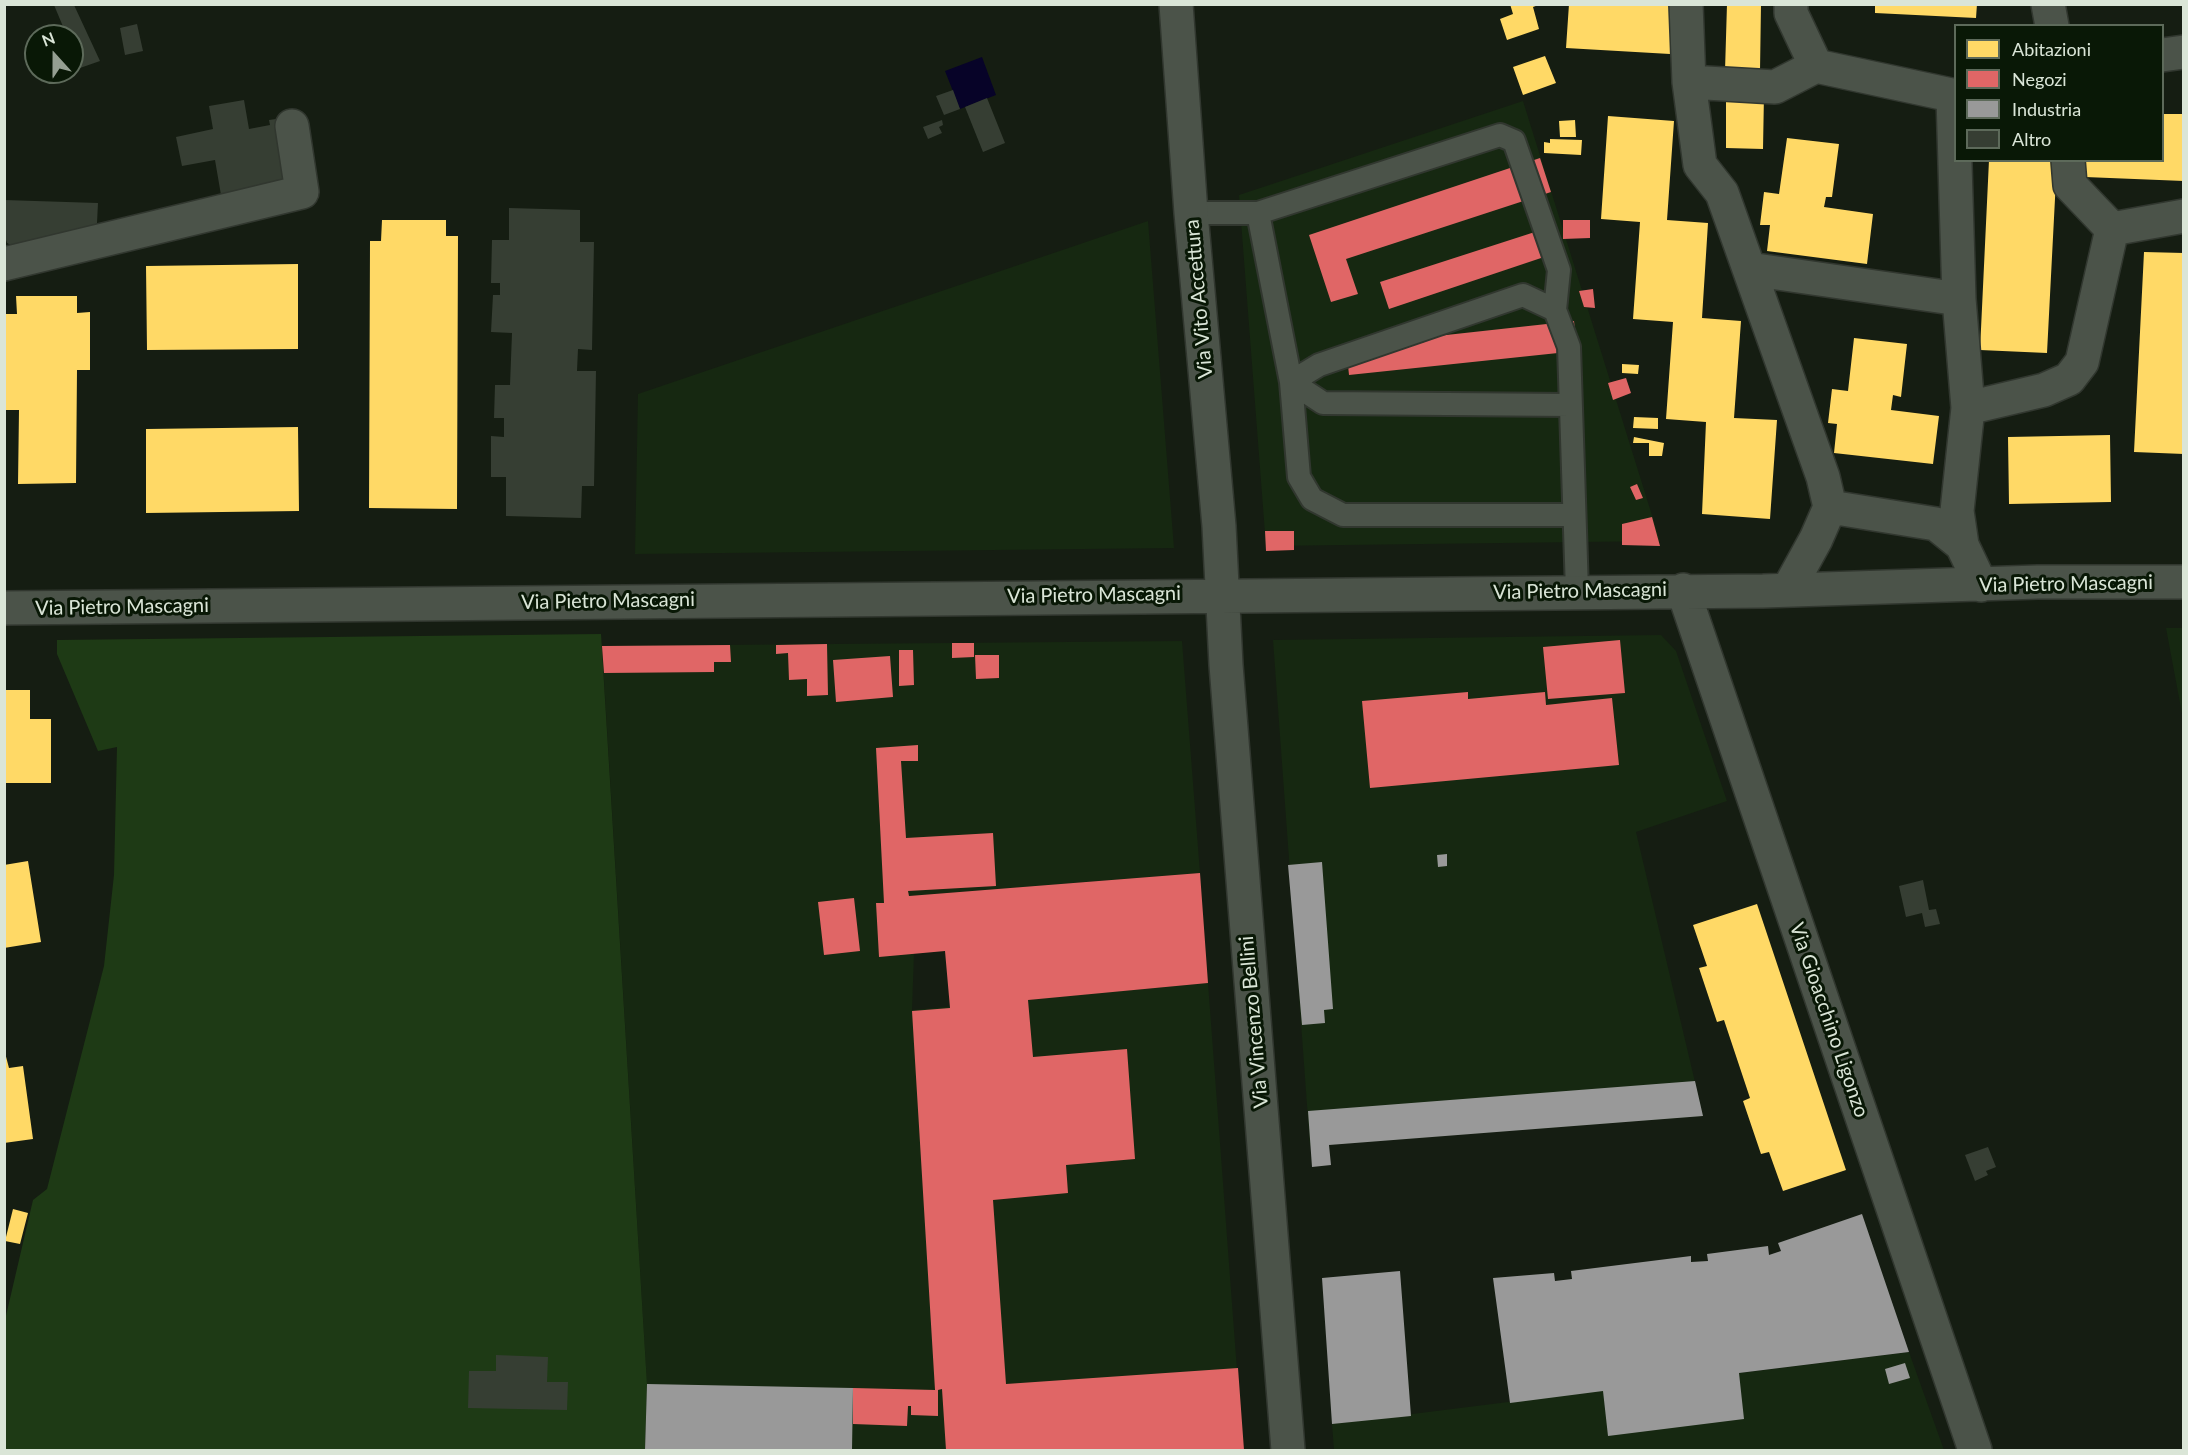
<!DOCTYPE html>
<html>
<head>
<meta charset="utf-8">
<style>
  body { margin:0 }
  #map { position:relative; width:2188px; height:1455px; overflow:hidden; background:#151d12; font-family:Lato,sans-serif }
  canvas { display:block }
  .frame { position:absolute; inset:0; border:6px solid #dae5d7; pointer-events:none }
  .legend { position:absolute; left:1954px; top:24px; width:210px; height:138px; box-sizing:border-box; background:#091806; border:2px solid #5d6a5a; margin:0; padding:8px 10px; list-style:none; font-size:18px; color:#dae5d7 }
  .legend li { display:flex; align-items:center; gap:12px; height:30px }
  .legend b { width:30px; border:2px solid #5d6a5a }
  .north { position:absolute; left:24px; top:24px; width:60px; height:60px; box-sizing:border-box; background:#091806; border:2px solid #5d6a5a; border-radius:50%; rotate:339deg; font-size:16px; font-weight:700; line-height:24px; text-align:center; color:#dae5d7 }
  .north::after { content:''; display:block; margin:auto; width:21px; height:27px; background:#959f92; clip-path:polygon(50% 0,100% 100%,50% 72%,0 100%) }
</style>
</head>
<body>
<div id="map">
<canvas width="2188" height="1455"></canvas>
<div class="frame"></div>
<ul class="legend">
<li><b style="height:16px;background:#ffd966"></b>Abitazioni</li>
<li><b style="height:16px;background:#e06666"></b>Negozi</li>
<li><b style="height:16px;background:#999"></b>Industria</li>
<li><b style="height:16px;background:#363e33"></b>Altro</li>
</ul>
<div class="north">N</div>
</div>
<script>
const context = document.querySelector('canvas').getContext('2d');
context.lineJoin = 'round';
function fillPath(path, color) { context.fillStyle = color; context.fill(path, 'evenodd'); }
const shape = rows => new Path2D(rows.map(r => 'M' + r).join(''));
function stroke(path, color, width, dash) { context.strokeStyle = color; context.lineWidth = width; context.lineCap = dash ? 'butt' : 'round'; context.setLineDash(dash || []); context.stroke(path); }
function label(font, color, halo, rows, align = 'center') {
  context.font = font + ' Lato,sans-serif'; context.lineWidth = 6; context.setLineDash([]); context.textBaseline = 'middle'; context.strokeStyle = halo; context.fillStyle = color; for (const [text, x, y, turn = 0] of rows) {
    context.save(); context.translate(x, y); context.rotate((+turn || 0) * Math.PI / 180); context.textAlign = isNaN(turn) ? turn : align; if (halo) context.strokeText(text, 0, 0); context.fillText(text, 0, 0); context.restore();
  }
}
const built = shape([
  [1523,101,1660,541,1266,546,1239,195],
  [1148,221,1174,548,635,554,638,394],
  [2166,628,2183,628,2183,719],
  [1661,635,1676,651,1727,801,1636,832,1703,1116,1310,1146,1273,640],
  [1182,641,1200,873,909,896,914,954,912,1010,1208,983,1243,1450,645,1450,647,1384,602,646],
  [1909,1352,1944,1450,1334,1450,1332,1424]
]);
const green = shape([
  [601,634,647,1384,645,1450,5,1450,5,1320,33,1200,47,1189,104,966,114,875,117,747,98,751,57,654,57,640]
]);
const water = shape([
  [982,57,996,95,960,109,945,71]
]);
const homes = shape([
  [1510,4,1541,4,1533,7,1539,29,1507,40,1500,19,1513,14],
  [1569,4,1673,4,1670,54,1566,48],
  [1727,4,1761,4,1760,71,1725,71],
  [1875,4,1977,4,1976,18,1875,13],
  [1545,56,1556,83,1523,95,1513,67],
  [1726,94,1764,94,1763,149,1726,148],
  [2162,114,2184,114,2184,181,2085,177,2085,160,2162,160],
  [1608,116,1674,121,1667,220,1708,223,1702,318,1741,321,1734,418,1777,420,1770,519,1702,514,1706,422,1666,419,1673,322,1633,319,1640,222,1601,219],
  [1575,120,1576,137,1560,137,1559,121],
  [1787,138,1839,144,1832,197,1826,197,1824,207,1873,214,1867,264,1767,251,1770,225,1760,225,1764,192,1779,194],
  [1550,139,1582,140,1581,155,1544,153,1544,142,1550,143],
  [1989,160,2057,160,2047,353,1980,350],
  [382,220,446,220,446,236,458,236,457,509,369,508,370,241,381,241],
  [2144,252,2184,253,2184,454,2134,452],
  [298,264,298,349,147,350,146,266],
  [16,296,77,296,77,313,90,312,90,370,77,370,76,483,18,484,19,410,5,410,4,376,4,314,17,314],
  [1854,338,1907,344,1901,397,1893,395,1891,410,1939,416,1933,464,1834,453,1837,424,1828,423,1832,389,1848,391],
  [1622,364,1639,365,1638,374,1622,373],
  [1634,417,1658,418,1658,429,1633,428],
  [298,427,299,511,146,513,146,429],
  [2110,435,2111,502,2009,504,2008,437],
  [1634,437,1664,443,1662,456,1649,456,1649,443,1633,443],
  [4,690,30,690,30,719,51,719,51,783,4,783],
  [28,861,41,942,4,948,4,865],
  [1757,904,1846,1170,1783,1191,1769,1152,1761,1154,1743,1101,1750,1098,1724,1020,1717,1022,1699,968,1707,966,1693,925],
  [4,1049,9,1068,23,1066,33,1139,4,1143],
  [13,1209,28,1213,20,1244,5,1241]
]);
const shops = shape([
  [1540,158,1551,192,1346,259,1358,294,1331,302,1309,235],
  [1563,220,1590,220,1590,238,1563,239],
  [1541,230,1550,255,1389,309,1380,282],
  [1593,289,1595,308,1584,307,1579,291],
  [1574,321,1577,351,1349,375,1346,346],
  [1626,378,1631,393,1613,400,1608,383],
  [1637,484,1643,498,1636,500,1630,487],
  [1652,517,1660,546,1622,545,1622,524],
  [1265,531,1294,531,1294,550,1266,551],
  [1620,640,1625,693,1548,699,1543,647],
  [952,643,974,643,974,657,952,658],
  [827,644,828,695,807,696,807,679,789,680,788,653,776,654,776,645],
  [730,645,731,662,714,662,714,672,604,673,602,646],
  [899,650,913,650,914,685,899,686],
  [975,655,999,655,999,678,976,679],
  [890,656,893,697,836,702,833,660],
  [1468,692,1468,699,1545,692,1546,705,1612,698,1619,765,1370,788,1362,701],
  [918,745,918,761,901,761,906,838,993,833,996,886,908,891,909,896,1200,873,1208,983,1028,1000,1033,1057,1127,1049,1135,1159,1066,1165,1068,1193,993,1200,1006,1384,1238,1368,1244,1450,946,1450,942,1389,938,1390,938,1416,911,1415,911,1406,908,1406,907,1426,853,1424,853,1388,935,1390,912,1011,950,1008,945,951,879,957,876,903,884,903,876,748],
  [854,898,860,951,824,955,818,902]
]);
const industry = shape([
  [1447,854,1447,866,1438,867,1437,855],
  [1322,862,1333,1009,1324,1010,1325,1023,1302,1025,1288,865],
  [1695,1081,1703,1116,1329,1145,1331,1165,1312,1167,1308,1111],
  [1862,1214,1909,1352,1739,1373,1744,1419,1608,1436,1603,1391,1510,1403,1493,1278,1554,1273,1555,1281,1572,1279,1571,1271,1691,1256,1691,1262,1708,1261,1707,1254,1768,1246,1769,1255,1781,1251,1778,1243],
  [1400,1271,1411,1416,1332,1424,1322,1278],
  [1905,1363,1910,1378,1889,1384,1885,1369],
  [647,1384,853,1388,852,1450,645,1450]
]);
const building = shape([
  [54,5,74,5,100,61,80,68,72,49,72,36,67,36],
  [137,24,143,51,125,55,120,28],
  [953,90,960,109,944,115,936,96],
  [987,98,1005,143,983,152,965,107],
  [244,100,249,129,270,125,269,120,276,119,287,184,221,195,215,160,182,166,176,137,213,129,209,106],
  [942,120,943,125,939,127,942,133,928,139,923,127],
  [4,200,98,203,97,223,96,227,13,246,7,243,4,234],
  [509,208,580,210,580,242,594,242,592,350,578,349,577,371,596,371,594,486,582,486,581,518,506,516,506,477,491,477,491,436,504,437,504,418,494,418,495,385,510,385,512,333,491,332,493,295,500,295,500,283,491,283,492,240,509,240],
  [1923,880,1929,910,1936,909,1940,924,1925,927,1922,913,1906,917,1899,886],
  [1988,1147,1996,1167,1986,1171,1988,1175,1975,1181,1965,1155],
  [496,1355,548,1357,547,1382,568,1382,567,1410,468,1408,469,1371,496,1371]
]);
const service = shape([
  [1191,213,1258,213,1500,135,1514,141,1559,270,1555,310],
  [1258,213,1291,382,1299,477,1312,499,1343,515,1574,515],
  [1570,405,1323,403,1291,382,1319,365,1523,295,1555,310,1569,347,1577,591]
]);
const minor = shape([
  [1176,4,1191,213,1219,526,1226,665,1288,1450],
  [1686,4,1689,82,1700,165,1722,193,1823,477,1830,507,1816,539,1788,590],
  [1791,4,1791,13,1816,66],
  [2048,4,2052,26],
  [2162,55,2184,52],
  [1689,82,1775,87,1816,66,1956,96],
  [1953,97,1959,299,1968,408,1957,511,1962,545,1981,585],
  [2068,160,2070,185,2112,229],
  [4,264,302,192,292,126],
  [1749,269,1959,299],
  [1968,408,2044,390,2069,379,2082,362,2112,229,2184,216],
  [1830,507,1936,524,1962,545],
  [1683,590,1975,1450],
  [4,608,1763,591,2038,582,2184,582]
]);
const streetNames = [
  ["Via Vito Accettura",1199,299,-95],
  ["Via Pietro Mascagni",2066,584,-1],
  ["Via Pietro Mascagni",1580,591,-1],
  ["Via Pietro Mascagni",1094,595,-1],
  ["Via Pietro Mascagni",608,601,-1],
  ["Via Pietro Mascagni",122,607,-1],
  ["Via Gioacchino Ligonzo",1829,1020,71],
  ["Via Vincenzo Bellini",1254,1022,-95]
];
fillPath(built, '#162811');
fillPath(green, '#1e3a15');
fillPath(water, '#070328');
fillPath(homes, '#ffd966');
fillPath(shops, '#e06666');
fillPath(industry, '#999');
fillPath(building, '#363e33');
stroke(service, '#31372f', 26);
stroke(minor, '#31372f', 36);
stroke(service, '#4b5349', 22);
stroke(minor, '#4b5349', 33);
label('20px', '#dae5d7', '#091806', streetNames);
</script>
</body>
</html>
